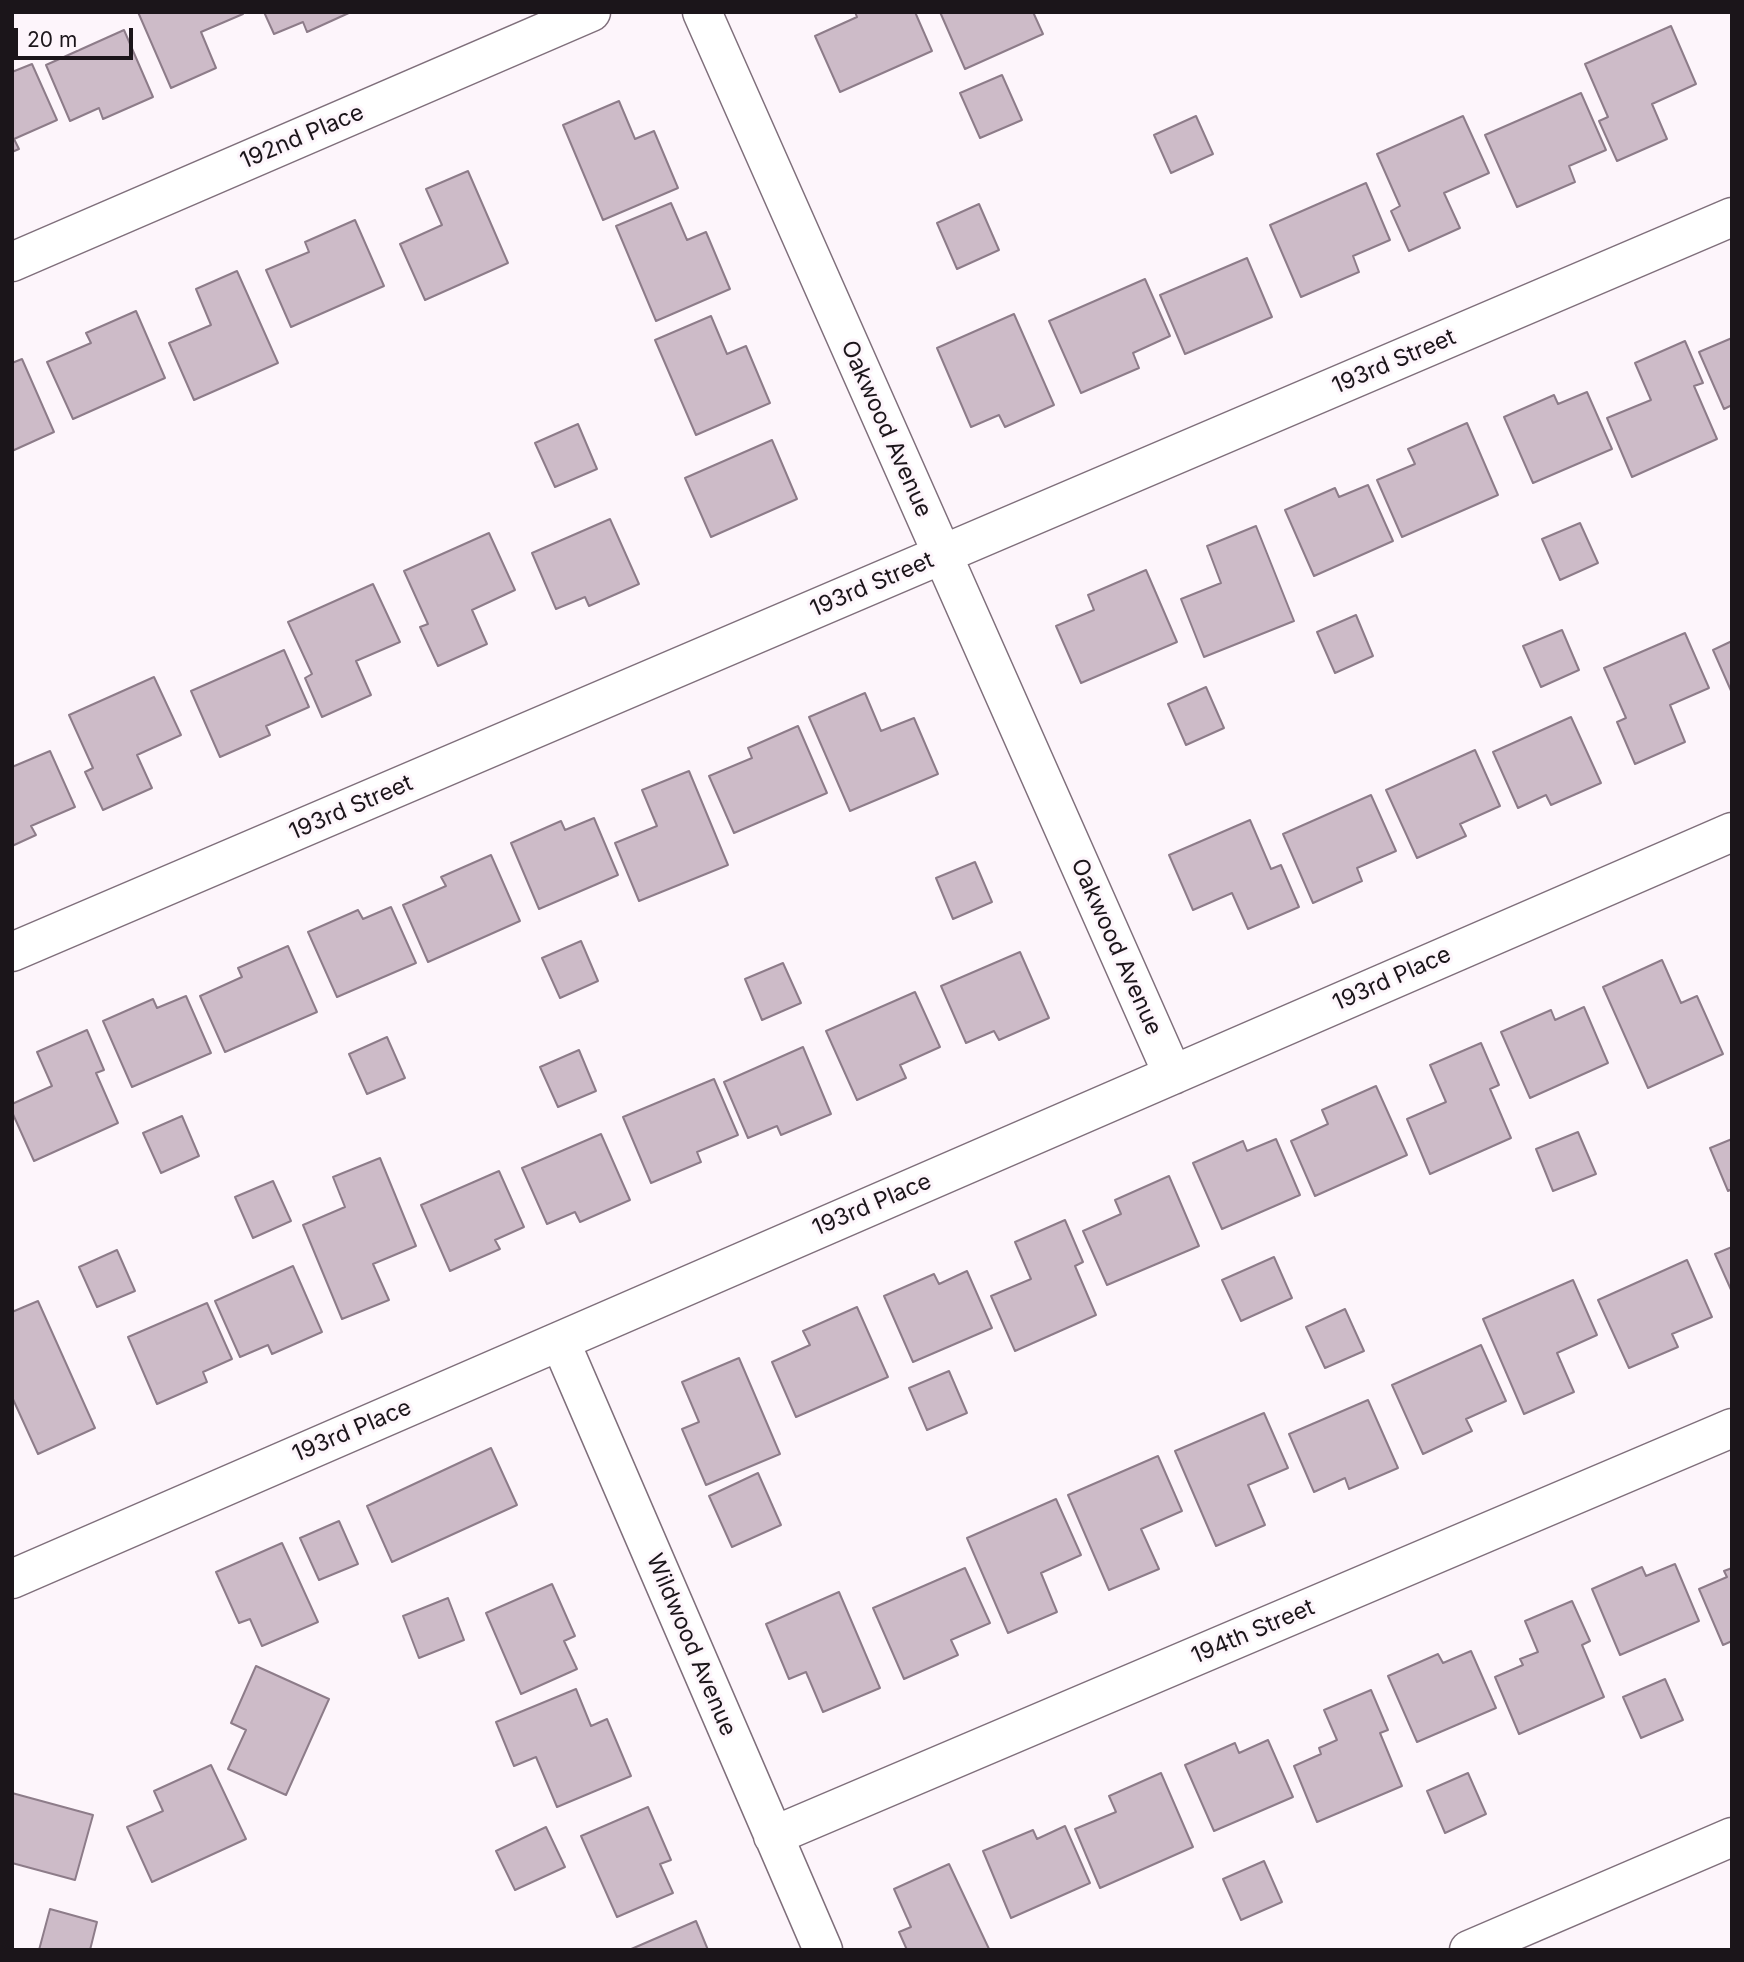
<!DOCTYPE html>
<html>
<head>
<meta charset="utf-8">
<style>
  body { margin:0 }
  #map { position:relative; width:1744px; height:1962px; overflow:hidden; background:#fdf5fb; font-family:Inter,sans-serif }
  canvas { display:block }
  .frame { position:absolute; inset:0; border:14px solid #1b151a; pointer-events:none }
  .scale { position:absolute; left:14px; top:28px; width:119px; height:32px; box-sizing:border-box; border:4px solid #1b151a; border-top:0; padding-left:9px; font-size:21px; line-height:24px; white-space:nowrap; color:#1b151a; -webkit-text-stroke:5px #fdf5fb; paint-order:stroke }
</style>
</head>
<body>
<div id="map">
<canvas width="1744" height="1962"></canvas>
<div class="frame"></div>
<div class="scale">20 m</div>
</div>
<script>
const context = document.querySelector('canvas').getContext('2d');
context.lineJoin = 'round';
function fillPath(path, color) { context.fillStyle = color; context.fill(path, 'evenodd'); }
const shape = rows => new Path2D(rows.map(r => 'M' + r).join(''));
function stroke(path, color, width, dash) { context.strokeStyle = color; context.lineWidth = width; context.lineCap = dash ? 'butt' : 'round'; context.setLineDash(dash || []); context.stroke(path); }
function label(font, color, halo, rows, align = 'center') {
  context.font = font + ' Inter,sans-serif'; context.lineWidth = 6; context.setLineDash([]); context.textBaseline = 'middle'; context.strokeStyle = halo; context.fillStyle = color; for (const [text, x, y, turn = 0] of rows) {
    context.save(); context.translate(x, y); context.rotate((+turn || 0) * Math.PI / 180); context.textAlign = isNaN(turn) ? turn : align; if (halo) context.strokeText(text, 0, 0); context.fillText(text, 0, 0); context.restore();
  }
}
const building = shape([
  [138,12,242,12,243,14,201,32,216,68,171,88,138,12],
  [264,12,351,12,307,32,303,22,274,34,264,12],
  [855,12,915,12,932,51,840,92,815,36,857,17,855,12],
  [940,12,1033,12,1043,34,965,69,940,12],
  [1671,26,1696,84,1652,104,1667,139,1617,161,1599,121,1608,117,1585,64,1671,26],
  [124,30,153,97,103,119,99,108,70,121,46,65,124,30],
  [32,64,57,120,14,139,19,149,12,152,12,72,32,64],
  [1002,75,1022,120,980,138,960,93,1002,75],
  [1581,93,1606,150,1569,166,1575,182,1517,207,1485,135,1581,93],
  [619,101,635,139,654,131,678,188,603,220,563,125,619,101],
  [1196,116,1213,154,1171,173,1154,135,1196,116],
  [1463,116,1489,173,1444,193,1460,228,1409,251,1391,211,1400,206,1377,154,1463,116],
  [468,171,508,263,425,300,400,244,442,225,426,189,468,171],
  [1366,183,1390,240,1353,256,1359,272,1301,297,1270,225,1366,183],
  [671,203,687,240,706,232,730,289,656,321,616,226,671,203],
  [979,204,999,250,957,269,937,223,979,204],
  [355,220,384,286,291,327,266,270,309,252,305,242,355,220],
  [1247,258,1272,317,1185,354,1160,295,1247,258],
  [237,271,278,363,194,400,169,343,211,325,196,289,237,271],
  [1145,279,1170,336,1133,353,1139,368,1081,393,1049,321,1145,279],
  [136,311,165,378,73,419,47,362,91,343,86,333,136,311],
  [1014,314,1054,405,1005,427,999,415,971,427,937,348,1014,314],
  [711,316,727,354,746,346,770,403,696,435,655,340,711,316],
  [1732,338,1732,405,1724,409,1699,352,1732,338],
  [1685,341,1703,383,1694,386,1717,439,1632,477,1607,418,1651,400,1635,363,1685,341],
  [22,359,54,432,12,451,12,363,22,359],
  [1587,392,1612,449,1533,483,1504,417,1554,395,1558,404,1587,392],
  [1467,423,1498,495,1402,537,1377,480,1415,464,1408,449,1467,423],
  [578,424,597,469,555,487,535,443,578,424],
  [772,440,797,499,711,537,685,478,772,440],
  [1368,485,1393,541,1314,576,1285,510,1335,488,1339,497,1368,485],
  [610,519,639,584,589,606,585,597,556,609,532,553,610,519],
  [1580,523,1598,563,1560,580,1542,539,1580,523],
  [1256,526,1294,621,1204,657,1181,599,1221,583,1207,546,1256,526],
  [489,533,515,590,472,610,487,644,438,666,420,627,428,624,404,571,489,533],
  [1146,570,1177,642,1081,683,1056,626,1094,610,1088,595,1146,570],
  [373,584,400,642,356,661,371,695,322,717,305,678,312,674,288,622,373,584],
  [1356,615,1373,656,1335,673,1317,632,1356,615],
  [1562,630,1579,670,1541,687,1523,646,1562,630],
  [1685,633,1709,688,1670,705,1685,742,1635,764,1617,722,1626,718,1604,668,1685,633],
  [1732,641,1732,693,1713,650,1732,641],
  [284,650,309,707,266,726,270,735,220,757,191,691,284,650],
  [154,677,181,735,137,755,152,788,103,810,85,772,93,768,69,715,154,677],
  [1206,687,1224,728,1186,745,1168,704,1206,687],
  [865,693,881,731,914,718,938,774,850,811,809,717,865,693],
  [1571,717,1601,783,1551,805,1546,795,1518,808,1493,752,1571,717],
  [798,726,827,793,734,833,709,776,752,758,748,748,798,726],
  [1475,750,1500,806,1460,824,1466,836,1417,858,1386,790,1475,750],
  [50,751,75,807,31,826,36,835,12,846,12,767,50,751],
  [689,771,728,865,639,901,615,843,657,826,642,790,689,771],
  [1371,795,1396,851,1357,868,1362,881,1313,903,1283,834,1371,795],
  [594,818,618,875,539,909,511,843,561,821,565,830,594,818],
  [1250,820,1271,869,1281,865,1299,907,1248,929,1232,893,1193,910,1169,855,1250,820],
  [491,855,520,921,428,962,403,905,446,886,441,877,491,855],
  [975,862,992,902,953,919,936,878,975,862],
  [391,907,416,963,337,997,308,932,358,910,363,919,391,907],
  [581,941,598,981,560,998,542,958,581,941],
  [288,946,317,1012,225,1052,200,996,242,977,238,968,288,946],
  [1020,952,1049,1018,999,1040,994,1031,966,1043,941,986,1020,952],
  [1662,960,1681,1003,1697,996,1723,1054,1648,1088,1603,987,1662,960],
  [783,963,801,1003,762,1020,745,979,783,963],
  [915,992,940,1047,900,1065,906,1078,857,1100,826,1031,915,992],
  [186,996,211,1053,132,1087,103,1021,153,999,157,1008,186,996],
  [1584,1007,1608,1063,1530,1098,1501,1032,1551,1010,1555,1020,1584,1007],
  [87,1030,104,1070,96,1073,118,1123,34,1161,12,1112,12,1104,52,1086,37,1052,87,1030],
  [387,1037,405,1078,367,1094,349,1054,387,1037],
  [1481,1043,1499,1085,1490,1089,1511,1138,1430,1174,1407,1119,1446,1102,1430,1065,1481,1043],
  [803,1047,831,1114,781,1135,777,1126,748,1138,724,1082,803,1047],
  [579,1050,596,1091,558,1107,540,1067,579,1050],
  [714,1079,738,1135,697,1152,701,1162,651,1183,623,1117,714,1079],
  [1376,1086,1407,1155,1315,1196,1291,1141,1328,1124,1322,1110,1376,1086],
  [182,1116,199,1156,161,1173,143,1133,182,1116],
  [1578,1132,1596,1174,1553,1191,1536,1149,1578,1132],
  [601,1134,630,1200,580,1222,575,1212,547,1224,522,1168,601,1134],
  [1276,1139,1300,1195,1222,1229,1193,1163,1243,1141,1247,1151,1276,1139],
  [1732,1139,1732,1189,1728,1191,1710,1148,1732,1139],
  [380,1158,416,1246,373,1264,389,1300,342,1319,303,1225,345,1207,333,1177,380,1158],
  [499,1171,524,1227,495,1240,500,1249,450,1271,421,1205,499,1171],
  [1169,1176,1199,1246,1107,1285,1083,1231,1121,1214,1115,1200,1169,1176],
  [273,1181,291,1221,253,1238,235,1197,273,1181],
  [1065,1220,1083,1262,1075,1266,1096,1315,1015,1351,991,1296,1031,1279,1015,1242,1065,1220],
  [1732,1247,1732,1292,1715,1254,1732,1247],
  [117,1250,135,1291,97,1307,79,1267,117,1250],
  [1274,1257,1292,1298,1241,1321,1222,1280,1274,1257],
  [1687,1260,1712,1317,1672,1334,1678,1347,1629,1368,1598,1300,1687,1260],
  [293,1266,322,1332,272,1354,268,1345,240,1357,215,1301,293,1266],
  [967,1271,992,1328,913,1362,884,1296,934,1274,939,1284,967,1271],
  [1573,1280,1597,1335,1557,1353,1574,1392,1524,1414,1483,1319,1573,1280],
  [38,1301,95,1428,38,1454,12,1397,12,1312,38,1301],
  [207,1303,232,1359,203,1372,207,1382,157,1404,128,1337,207,1303],
  [857,1307,888,1377,796,1417,772,1362,810,1345,803,1331,857,1307],
  [1345,1309,1364,1351,1325,1368,1306,1327,1345,1309],
  [1481,1345,1506,1401,1466,1419,1472,1431,1423,1454,1392,1385,1481,1345],
  [739,1358,780,1454,706,1485,682,1429,699,1422,682,1382,739,1358],
  [949,1371,967,1413,927,1430,909,1388,949,1371],
  [1368,1400,1398,1468,1349,1489,1345,1478,1314,1492,1289,1434,1368,1400],
  [1264,1413,1288,1468,1248,1485,1265,1525,1216,1546,1175,1451,1264,1413],
  [491,1448,517,1505,392,1562,367,1506,491,1448],
  [1158,1456,1182,1511,1141,1529,1159,1569,1109,1590,1068,1495,1158,1456],
  [758,1473,781,1525,732,1547,709,1496,758,1473],
  [1056,1499,1081,1555,1041,1573,1057,1612,1008,1633,967,1538,1056,1499],
  [339,1521,358,1564,319,1580,300,1538,339,1521],
  [282,1543,318,1622,262,1646,250,1619,239,1623,216,1572,282,1543],
  [1675,1564,1699,1621,1620,1655,1592,1589,1642,1567,1646,1576,1675,1564],
  [965,1568,990,1623,951,1640,958,1655,904,1679,873,1608,965,1568],
  [1732,1568,1732,1641,1723,1645,1699,1589,1727,1577,1724,1571,1732,1568],
  [552,1584,575,1636,564,1641,577,1669,521,1694,486,1613,552,1584],
  [839,1592,880,1688,823,1712,806,1672,789,1679,766,1624,839,1592],
  [448,1598,464,1640,419,1658,403,1616,448,1598],
  [1572,1601,1590,1641,1582,1645,1604,1697,1519,1734,1495,1677,1523,1665,1520,1659,1538,1652,1525,1621,1572,1601],
  [1471,1651,1496,1708,1417,1742,1388,1676,1438,1654,1443,1663,1471,1651],
  [256,1666,329,1699,286,1795,228,1769,246,1730,231,1723,256,1666],
  [1665,1679,1683,1720,1641,1738,1623,1697,1665,1679],
  [576,1689,591,1726,607,1719,631,1776,557,1807,536,1757,514,1766,496,1722,576,1689],
  [1371,1690,1388,1730,1380,1733,1402,1786,1317,1822,1294,1766,1321,1754,1319,1748,1337,1740,1324,1710,1371,1690],
  [1268,1740,1293,1797,1214,1831,1185,1765,1235,1743,1239,1753,1268,1740],
  [211,1765,246,1839,152,1882,127,1827,163,1811,154,1791,211,1765],
  [1161,1773,1193,1847,1100,1888,1075,1829,1116,1812,1109,1796,1161,1773],
  [1468,1773,1486,1814,1445,1833,1427,1791,1468,1773],
  [12,1793,93,1815,75,1880,12,1863,12,1793],
  [648,1807,671,1860,660,1864,673,1893,617,1917,581,1836,648,1807],
  [1065,1826,1090,1883,1011,1918,983,1851,1033,1830,1037,1839,1065,1826],
  [546,1827,565,1867,515,1890,496,1851,546,1827],
  [1264,1861,1282,1902,1241,1920,1223,1879,1264,1861],
  [949,1864,989,1949,907,1950,899,1932,911,1927,894,1889,949,1864],
  [50,1909,97,1922,90,1950,39,1950,50,1909],
  [696,1921,708,1950,629,1950,696,1921]
]);
const street = shape([
  [702,12,1173,1075],
  [12,262,591,12],
  [12,952,1732,217],
  [560,1341,823,1950],
  [12,1579,1732,832],
  [773,1836,1732,1428]
]);
const secondary = shape([
  [1469,1950,1732,1837]
]);
const streetNames = [
  ["192nd Place",302,137,-23],
  ["193rd Street",1394,362,-23],
  ["Oakwood Avenue",886,429,66],
  ["193rd Street",872,585,-23],
  ["193rd Street",351,808,-23],
  ["Oakwood Avenue",1116,947,66],
  ["193rd Place",1392,979,-24],
  ["193rd Place",872,1205,-23],
  ["193rd Place",352,1431,-23],
  ["194th Street",1253,1632,-23],
  ["Wildwood Avenue",691,1645,67]
];
fillPath(building, '#cdbbc8');
stroke(building, '#8d7c89', 2);
stroke(street, '#7f6f7b', 41);
stroke(secondary, '#7f6f7b', 41);
stroke(street, '#fff', 38);
stroke(secondary, '#fff', 38);
label('23px', '#1b151a', '#fdf5fb', streetNames);
</script>
</body>
</html>
